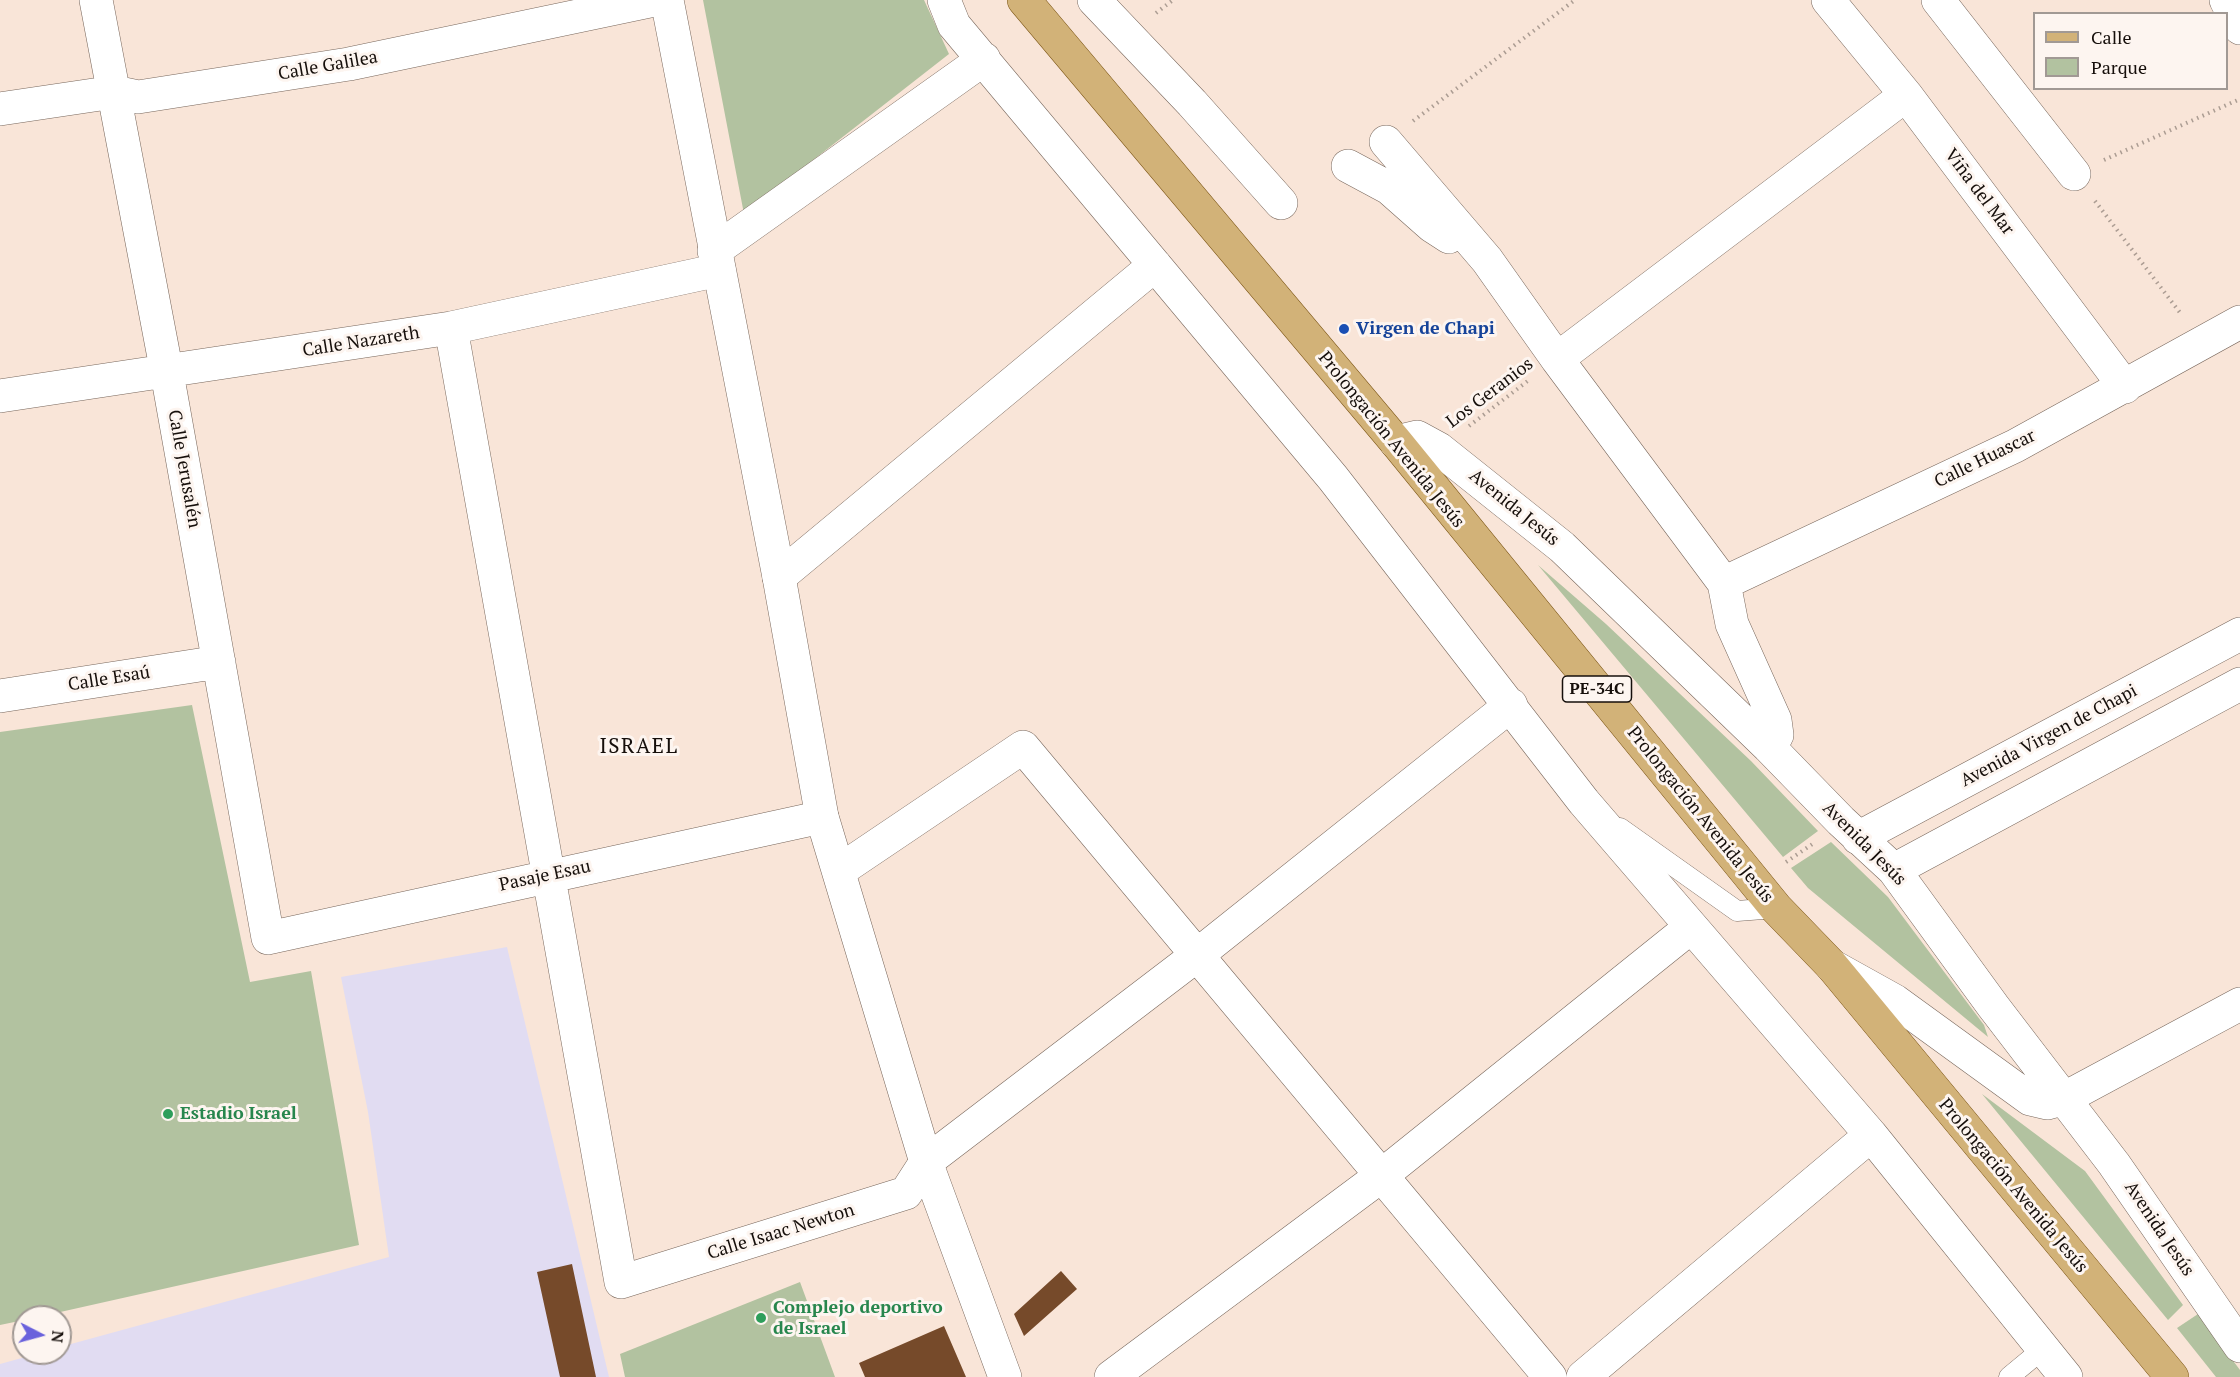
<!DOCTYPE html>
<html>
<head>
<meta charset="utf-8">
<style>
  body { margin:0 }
  #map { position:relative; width:2240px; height:1377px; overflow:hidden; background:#f9e5d8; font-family:"PT Serif",serif }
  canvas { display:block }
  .legend { position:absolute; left:2033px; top:12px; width:195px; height:78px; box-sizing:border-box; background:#fdf5f0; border:2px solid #a19994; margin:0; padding:8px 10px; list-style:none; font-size:18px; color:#160f0b }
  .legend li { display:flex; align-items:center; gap:12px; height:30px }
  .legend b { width:30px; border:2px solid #a19994 }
  .north { position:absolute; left:12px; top:1305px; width:60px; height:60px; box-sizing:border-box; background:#fdf5f0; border:2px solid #a19994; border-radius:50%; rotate:96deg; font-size:16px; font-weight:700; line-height:24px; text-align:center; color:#160f0b }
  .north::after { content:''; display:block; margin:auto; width:21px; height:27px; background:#6a62dc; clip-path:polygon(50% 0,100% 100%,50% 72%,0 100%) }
</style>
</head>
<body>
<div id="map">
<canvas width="2240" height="1377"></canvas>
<ul class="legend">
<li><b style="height:8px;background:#d2b278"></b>Calle</li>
<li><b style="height:16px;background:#b2c2a0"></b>Parque</li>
</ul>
<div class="north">N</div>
</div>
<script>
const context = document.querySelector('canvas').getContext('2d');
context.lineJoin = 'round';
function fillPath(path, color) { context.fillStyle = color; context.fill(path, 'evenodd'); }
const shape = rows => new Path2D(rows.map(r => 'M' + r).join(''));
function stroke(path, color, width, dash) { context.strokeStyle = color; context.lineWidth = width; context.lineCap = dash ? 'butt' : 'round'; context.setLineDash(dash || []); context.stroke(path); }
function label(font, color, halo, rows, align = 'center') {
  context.font = font + ' "PT Serif",serif'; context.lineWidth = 6; context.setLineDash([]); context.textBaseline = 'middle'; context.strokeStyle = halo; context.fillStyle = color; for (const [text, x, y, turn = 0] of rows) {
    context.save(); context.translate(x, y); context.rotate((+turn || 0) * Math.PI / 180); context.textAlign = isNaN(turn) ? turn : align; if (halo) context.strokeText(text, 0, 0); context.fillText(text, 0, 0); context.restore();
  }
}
const education = shape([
  [507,947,609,1377,0,1377,0,1364,40,1353,60,1353,60,1347,389,1257,368,1112,341,977]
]);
const green = shape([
  [703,0,924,0,949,54,744,214],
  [1538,565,1606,624,1751,761,1818,831,1783,857],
  [192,705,250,982,311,971,359,1245,38,1317,24,1317,24,1320,0,1325,0,732],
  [1831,842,1888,897,1984,1025,1988,1037,1808,888,1791,868],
  [1982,1094,2085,1171,2183,1305,2168,1320],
  [800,1282,835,1377,625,1377,620,1354],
  [2198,1314,2240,1370,2240,1377,2216,1377,2177,1328]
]);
const building = shape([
  [572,1264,596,1377,560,1377,537,1272],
  [1061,1271,1077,1289,1024,1336,1014,1314],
  [944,1326,966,1377,865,1377,859,1363]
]);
const path = shape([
  [1156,13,1173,0],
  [1413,121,1575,0],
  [2104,160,2240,99],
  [2095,201,2181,314],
  [1469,426,1529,380],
  [1786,862,1814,843]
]);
const service = shape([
  [1620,828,1737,911,1776,908],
  [2009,1377,2044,1348]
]);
const minor = shape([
  [96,0,167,373,268,938,822,817],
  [944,0,954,25,1333,478,1584,802,1871,1135,2066,1377],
  [1094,0,1192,103,1281,203],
  [1828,0,1906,95,2125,387],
  [1938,0,2074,174],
  [0,109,114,92,138,97,349,64,654,0],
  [1386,142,1487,260,1557,359,1724,583,1732,624,1775,720,1777,735,1769,747],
  [1348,166,1389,188,1432,226,1449,237],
  [714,251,984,59],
  [451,328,621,1282,906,1193,926,1162,1196,956,1511,705],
  [1557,359,1906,95],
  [0,396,451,328,719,270],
  [1396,442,1417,437,1439,449,1562,547,1769,747,1841,821,1894,870,1993,1006,2114,1164,2240,1346],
  [779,577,1155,265],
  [1724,583,2015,446,2240,322],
  [0,696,219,662],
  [1858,838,2240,634],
  [1894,870,2240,684],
  [839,871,1023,747,1550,1377],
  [1832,966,1895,1001,2030,1099,2047,1103,2065,1098,2240,1004],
  [1111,1377,1381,1176,1691,927],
  [1583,1377,1871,1135]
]);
const tertiary = shape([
  [667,0,779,577,822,817,926,1162,1005,1377],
  [2226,0,2240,28]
]);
const primary = shape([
  [1024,0,1396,442,1776,908,1832,966,2172,1377]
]);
const markers = [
  [1344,329,6,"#1a4fb4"],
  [168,1114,6,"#2e9e5b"],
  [761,1318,6,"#2e9e5b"]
];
const shields = [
  [1597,689,69]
];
const shieldNames = [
  ["PE-34C",1597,689]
];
const streetNames = [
  ["Calle Galilea",328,66,-10],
  ["Viña del Mar",1979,192,53],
  ["Calle Nazareth",361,342,-9],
  ["Los Geranios",1490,393,-37],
  ["Prolongación Avenida Jesús",1391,440,51],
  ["Calle Huascar",1985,459,-26],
  ["Calle Jerusalén",184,469,80],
  ["Avenida Jesús",1514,508,39],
  ["Calle Esaú",109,679,-9],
  ["Avenida Virgen de Chapi",2049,736,-28],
  ["Prolongación Avenida Jesús",1700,815,51],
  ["Avenida Jesús",1864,844,45],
  ["Pasaje Esau",545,876,-12],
  ["Prolongación Avenida Jesús",2013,1186,50],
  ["Avenida Jesús",2159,1229,56],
  ["Calle Isaac Newton",781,1232,-17]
];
const transitNames = [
  ["Virgen de Chapi",1356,329]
];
const leisureNames = [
  ["Estadio Israel",180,1114],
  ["Complejo deportivo",773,1308],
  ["de Israel",773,1329]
];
const quarterNames = [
  ["ISRAEL",639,747]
];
fillPath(education, '#e1dcf2');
fillPath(green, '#b2c2a0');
fillPath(building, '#764a2a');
stroke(service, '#78675c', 21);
stroke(minor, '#78675c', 34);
stroke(tertiary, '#78675c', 34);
stroke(primary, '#7d5717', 34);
stroke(path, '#ac9d93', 4, [1.5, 4.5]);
stroke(service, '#fff', 20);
stroke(minor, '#fff', 33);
stroke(tertiary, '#fff', 33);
stroke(primary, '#d2b278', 33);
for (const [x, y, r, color] of markers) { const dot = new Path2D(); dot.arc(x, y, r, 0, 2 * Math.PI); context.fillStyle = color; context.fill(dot); stroke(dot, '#fdf5f0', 2); }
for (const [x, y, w] of shields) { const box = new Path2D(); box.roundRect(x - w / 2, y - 13, w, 26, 4.5); context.fillStyle = '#fdf5f0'; context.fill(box); stroke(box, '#160f0b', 1.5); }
label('bold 16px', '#160f0b', null, shieldNames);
label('18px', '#160f0b', '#fdf5f0', streetNames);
label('bold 18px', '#164399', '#fdf5f0', transitNames, 'left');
label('bold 18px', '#27864d', '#fdf5f0', leisureNames, 'left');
context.letterSpacing = '1.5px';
label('21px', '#160f0b', '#fdf5f0', quarterNames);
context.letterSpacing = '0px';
</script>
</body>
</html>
